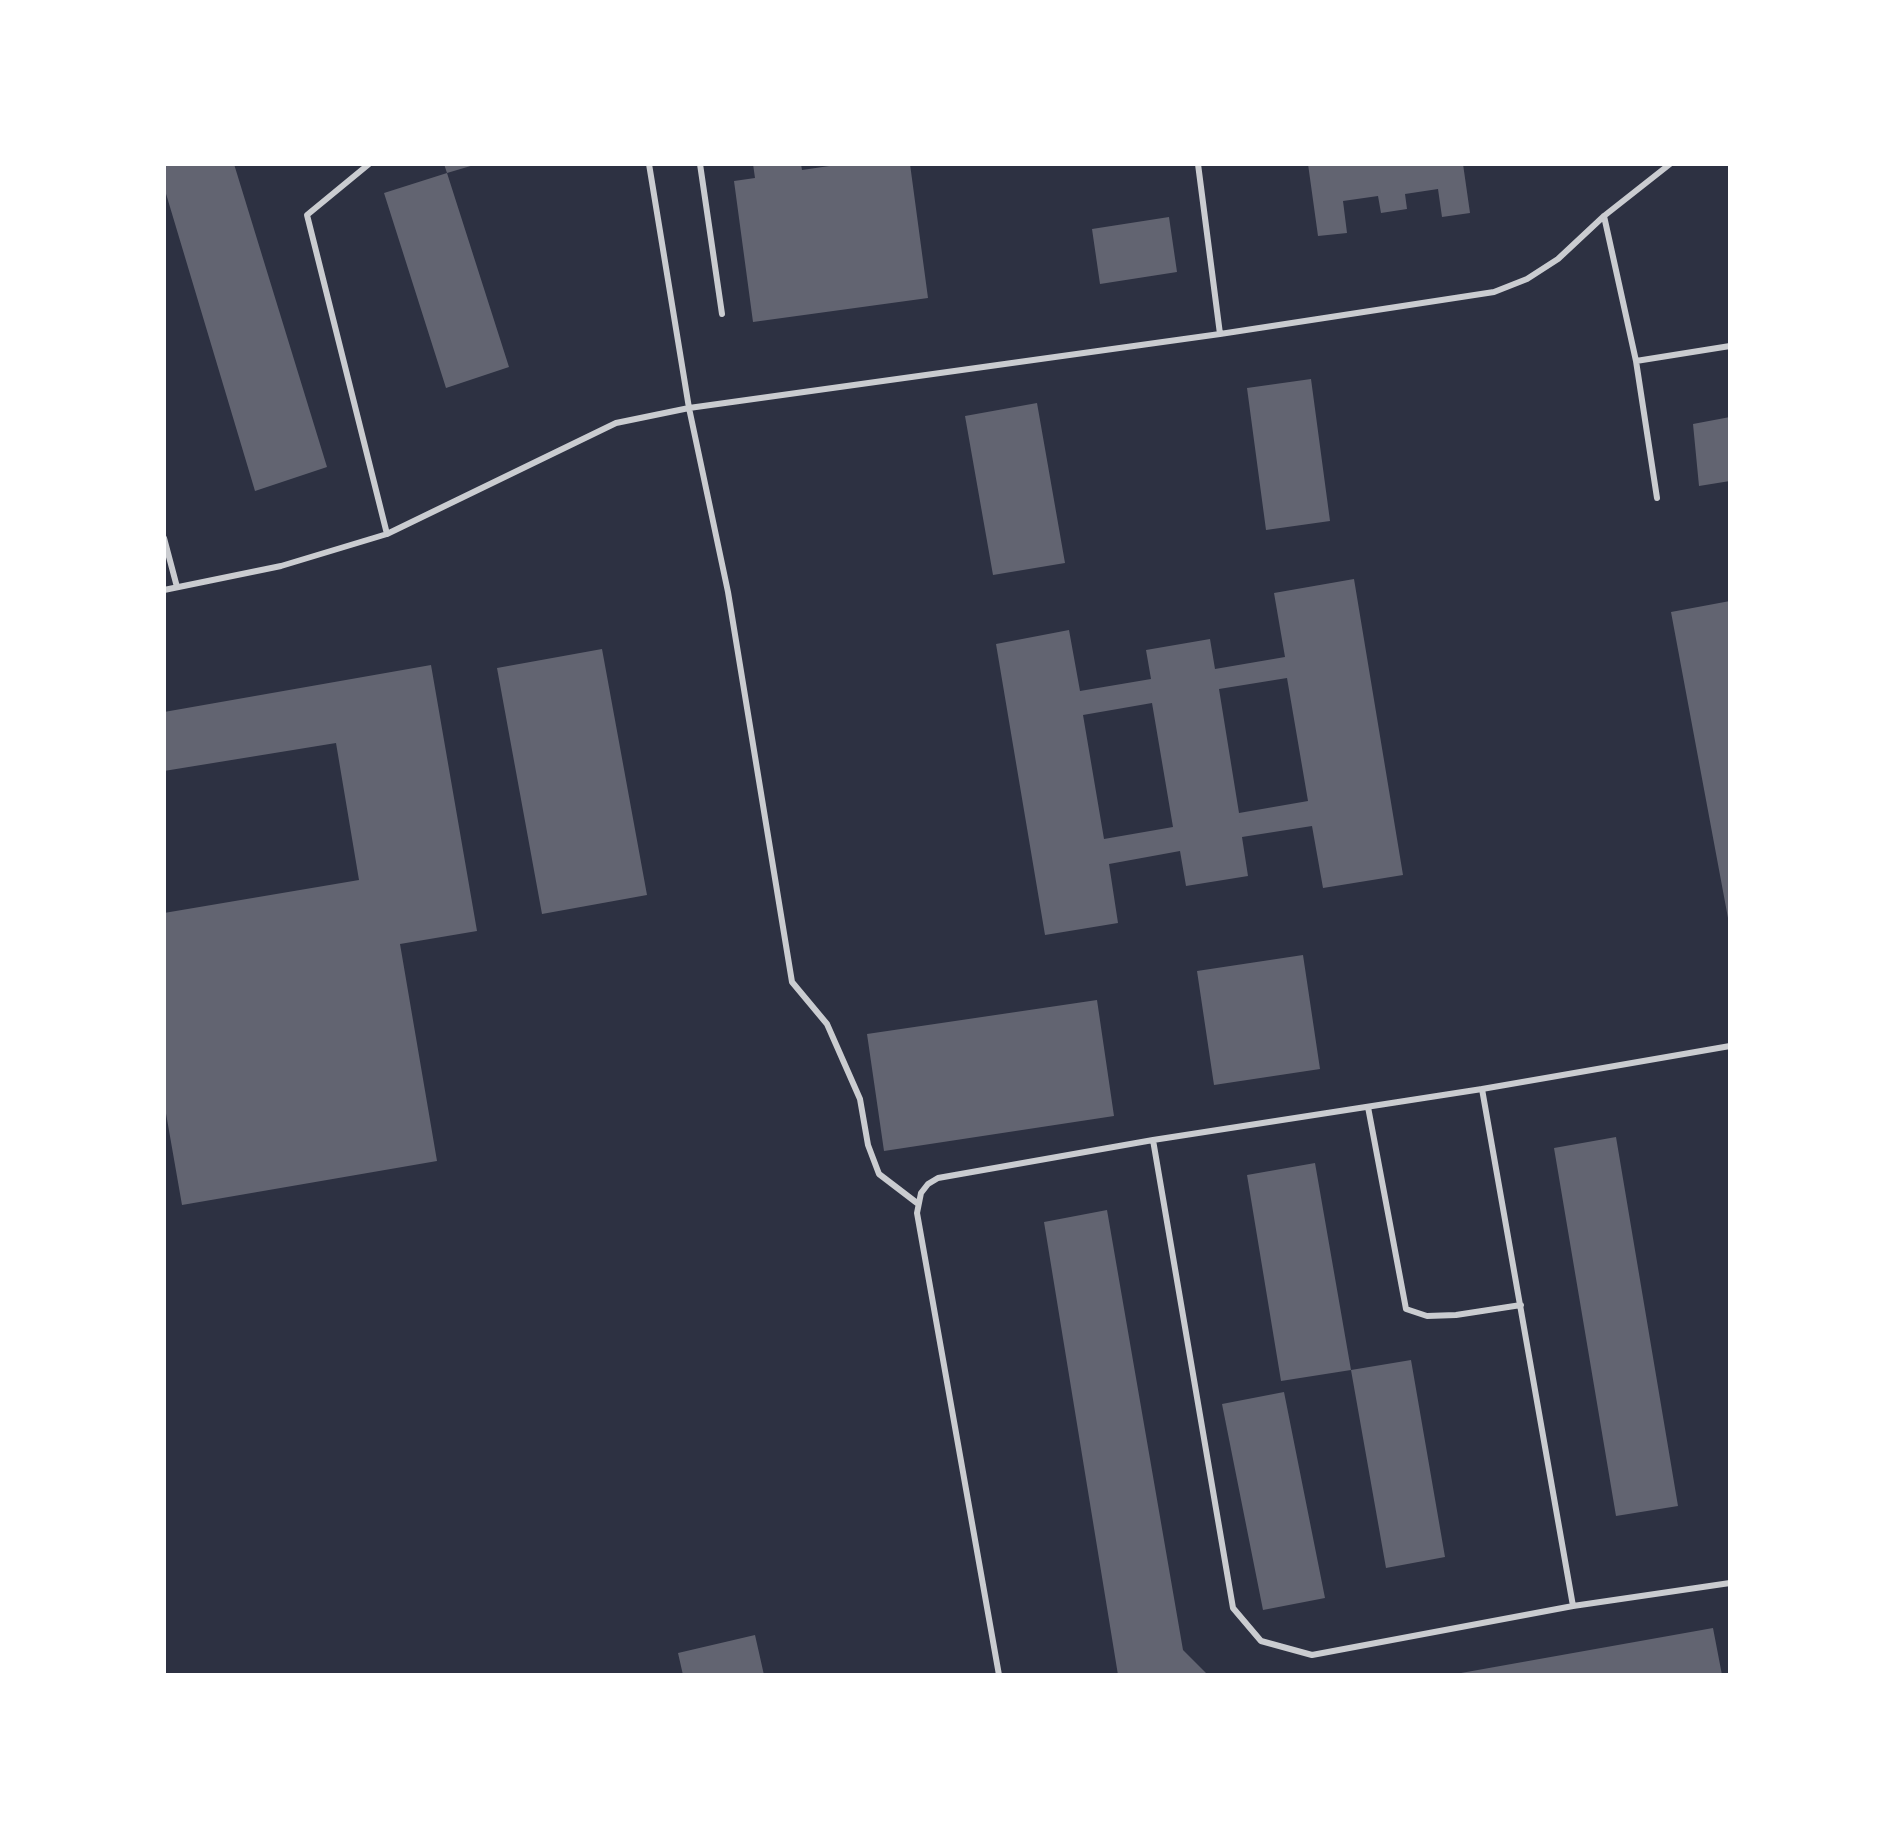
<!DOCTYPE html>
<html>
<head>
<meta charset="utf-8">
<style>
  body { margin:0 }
  #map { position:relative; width:1894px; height:1839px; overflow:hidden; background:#2d3142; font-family:Overpass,sans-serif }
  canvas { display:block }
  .frame { position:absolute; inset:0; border:166px solid #fff; pointer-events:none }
</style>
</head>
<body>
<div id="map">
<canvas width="1894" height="1839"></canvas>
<div class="frame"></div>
</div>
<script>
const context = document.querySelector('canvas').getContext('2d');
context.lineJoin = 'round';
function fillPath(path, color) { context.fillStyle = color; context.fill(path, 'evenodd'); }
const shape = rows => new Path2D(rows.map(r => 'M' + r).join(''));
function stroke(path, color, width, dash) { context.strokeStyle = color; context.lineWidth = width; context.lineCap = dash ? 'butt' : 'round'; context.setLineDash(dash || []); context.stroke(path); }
const building = shape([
  [164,164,234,164,327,467,255,491,164,187],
  [444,164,473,164,474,165,447,173],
  [753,164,801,164,802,170,843,164,910,164,928,298,753,322,734,181,755,178],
  [1308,164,1463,164,1470,213,1442,217,1438,189,1405,194,1407,209,1381,213,1378,196,1343,201,1347,233,1318,236],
  [447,173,509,367,446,388,384,193],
  [1169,217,1177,272,1100,284,1092,229],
  [1311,379,1330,521,1266,530,1247,388],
  [1037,403,1065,563,993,575,965,416],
  [1730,417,1730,481,1699,486,1693,424],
  [1354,579,1403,875,1323,888,1312,826,1242,837,1248,876,1186,886,1180,851,1109,864,1118,923,1045,935,996,644,1069,630,1080,691,1151,679,1146,650,1210,639,1215,669,1285,657,1274,593],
  [1287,678,1308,801,1239,813,1219,689],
  [1152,703,1173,827,1104,839,1083,715],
  [1730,601,1730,918,1728,918,1671,612],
  [602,649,647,895,542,914,497,668],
  [431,665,477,931,400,944,437,1161,182,1205,164,1102,164,913,359,880,336,743,164,771,164,712],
  [1303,955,1320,1069,1214,1085,1197,971],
  [1097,1000,1114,1116,884,1151,867,1034],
  [1616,1137,1678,1506,1616,1516,1554,1148],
  [1315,1163,1351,1370,1411,1360,1445,1557,1386,1568,1351,1370,1281,1381,1247,1175],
  [1107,1210,1183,1650,1208,1675,1118,1675,1044,1222],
  [1284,1392,1325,1598,1263,1610,1222,1404],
  [1713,1628,1722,1675,1462,1675,1461,1673],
  [755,1635,764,1675,683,1675,678,1653]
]);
const service = shape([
  [369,164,307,215,387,534],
  [649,164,689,408,728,592,792,982,827,1024,860,1099,868,1145,879,1174,917,1203],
  [700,164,722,314],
  [1198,164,1220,334],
  [1604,216,1636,361,1657,498],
  [1636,361,1730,346],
  [164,538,177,587],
  [164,590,281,566,387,534,616,423,689,408,1220,334,1494,292,1527,279,1558,259,1604,216,1670,164],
  [1482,1089,1573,1606],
  [1368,1107,1406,1309,1427,1316,1456,1315,1521,1305],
  [1153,1140,1233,1608,1261,1641,1312,1655,1573,1606,1730,1583],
  [999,1675,917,1213,921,1193,928,1184,938,1178,1153,1140,1482,1089,1730,1046]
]);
fillPath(building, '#626471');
stroke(service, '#caccd0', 6);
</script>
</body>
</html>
